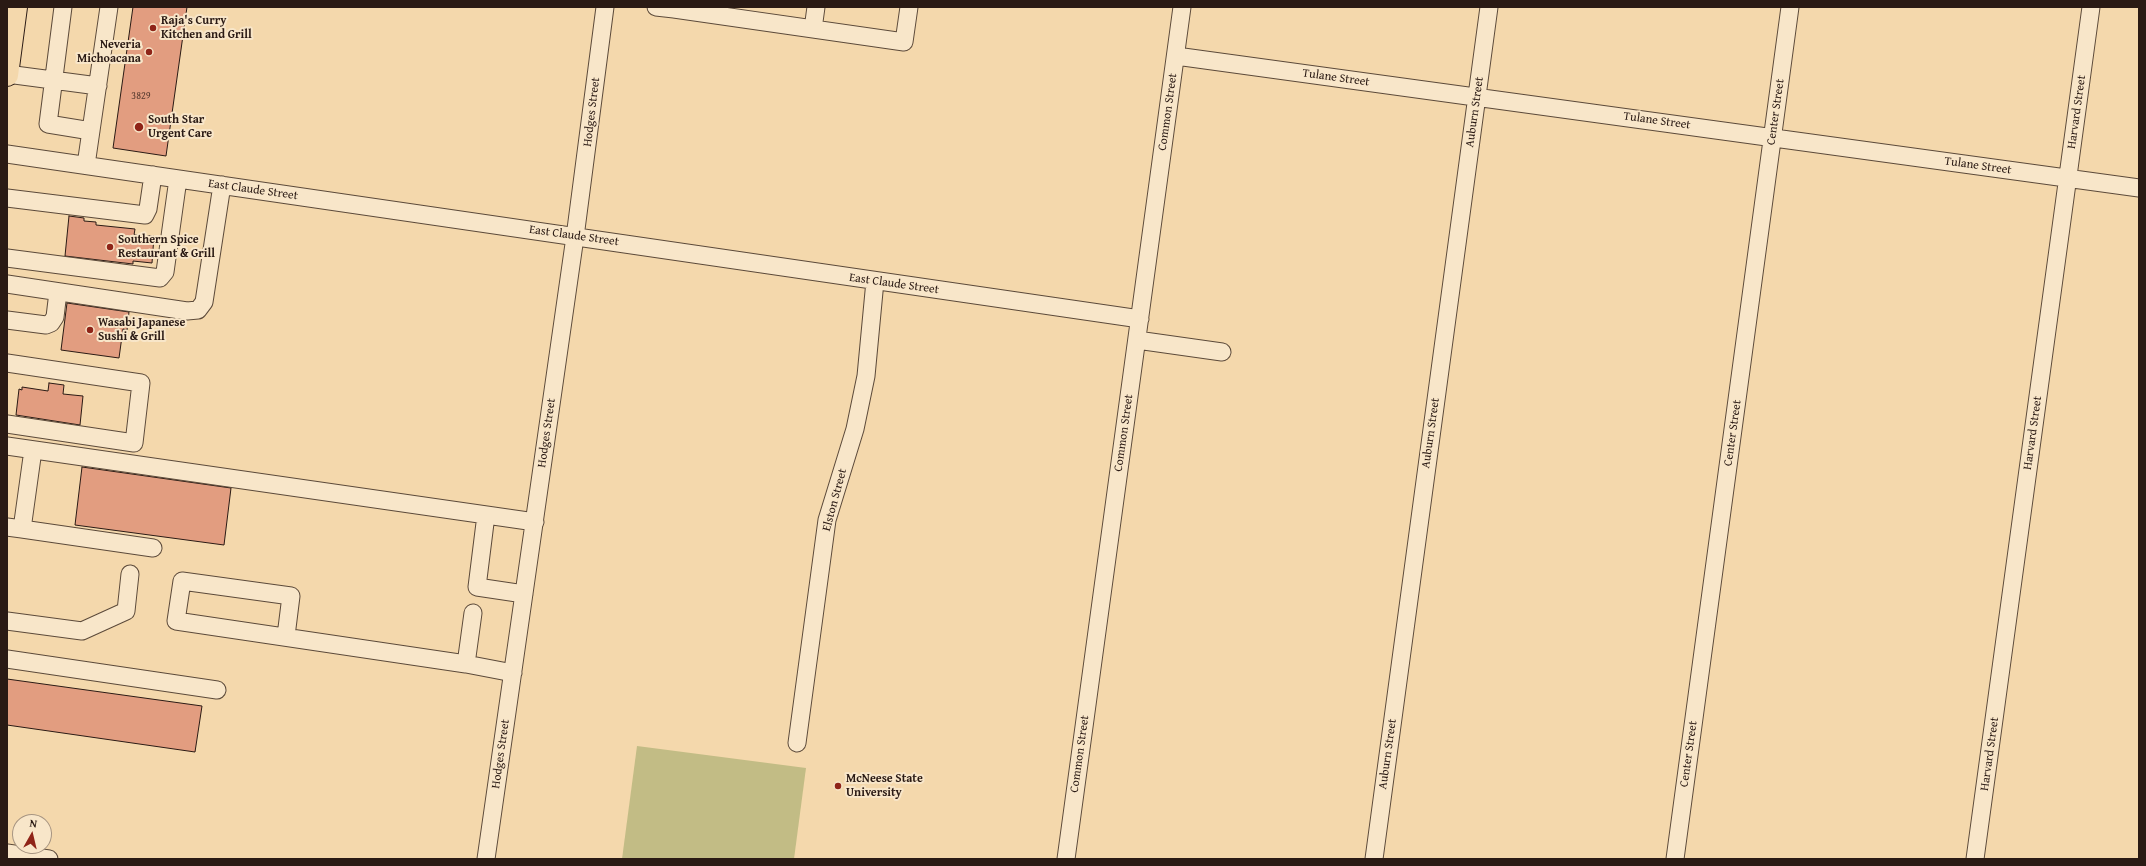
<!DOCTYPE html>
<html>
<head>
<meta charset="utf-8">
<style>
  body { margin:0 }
  #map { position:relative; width:2146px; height:866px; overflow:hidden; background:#f4d8ac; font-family:"Gentium Book Plus",serif }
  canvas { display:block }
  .frame { position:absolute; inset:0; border:8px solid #2a1a14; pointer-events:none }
  .north { position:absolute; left:12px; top:814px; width:40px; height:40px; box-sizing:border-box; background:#f8e6c9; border:1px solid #a69481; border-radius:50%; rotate:8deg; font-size:11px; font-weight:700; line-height:16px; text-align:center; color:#2a1a14 }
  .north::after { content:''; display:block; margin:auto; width:14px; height:18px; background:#8f2418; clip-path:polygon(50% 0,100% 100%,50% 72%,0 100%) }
</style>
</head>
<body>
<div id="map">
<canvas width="2146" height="866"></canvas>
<div class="frame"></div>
<div class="north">N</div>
</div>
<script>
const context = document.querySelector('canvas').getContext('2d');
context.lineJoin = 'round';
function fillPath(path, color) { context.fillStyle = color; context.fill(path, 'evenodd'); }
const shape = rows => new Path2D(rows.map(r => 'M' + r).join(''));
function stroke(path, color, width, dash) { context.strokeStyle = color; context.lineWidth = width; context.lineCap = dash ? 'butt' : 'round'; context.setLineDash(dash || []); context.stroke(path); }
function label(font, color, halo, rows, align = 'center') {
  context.font = font + ' "Gentium Book Plus",serif'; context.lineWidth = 4; context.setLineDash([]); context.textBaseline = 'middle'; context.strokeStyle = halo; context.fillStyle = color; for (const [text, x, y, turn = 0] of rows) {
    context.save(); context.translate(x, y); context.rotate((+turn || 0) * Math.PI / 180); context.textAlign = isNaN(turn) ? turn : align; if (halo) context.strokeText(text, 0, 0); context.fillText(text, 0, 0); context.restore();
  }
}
const green = shape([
  [637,746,806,768,794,859,622,859]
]);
const building = shape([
  [133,7,187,7,166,156,113,148,133,7],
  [69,216,84,218,84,221,96,222,96,225,135,229,134,235,154,236,152,263,133,261,133,264,65,256,69,216],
  [67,303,129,312,127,330,123,329,119,358,61,350,67,303],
  [49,383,64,385,63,394,83,396,80,425,16,415,19,389,22,390,22,387,48,391,49,383],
  [82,467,231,488,224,545,75,525,82,467],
  [7,679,202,706,195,752,7,725,7,679]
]);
const minor = shape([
  [63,7,48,124,91,131],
  [656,7,674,9],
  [674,7,674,9,904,42,909,7],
  [813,29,816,7],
  [1176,56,2139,188],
  [7,74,98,86],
  [7,154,1140,319],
  [86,165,109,7],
  [7,198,145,215,148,209,153,175],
  [7,258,160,278,165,272,178,179],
  [7,284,187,311,198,310,204,302,222,185],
  [7,320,46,325,51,323,55,317,58,292],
  [1137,340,1222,352],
  [7,363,141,383,134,443,7,424],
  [7,446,535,522],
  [486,515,477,587,524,594],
  [7,527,22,529,33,450],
  [22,529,153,548],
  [7,621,82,631,126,611,130,574],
  [286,636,291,596,182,581,176,621,466,664,513,673],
  [7,659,217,690],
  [466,664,473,613],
  [797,743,827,520,855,429,866,376,875,281],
  [7,853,49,859],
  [486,859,575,237,605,7],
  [1066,859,1182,7],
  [1374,859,1489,7],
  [1675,859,1790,7],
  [1975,859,2091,7]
]);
const major = shape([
  [7,75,16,7]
]);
const markers = [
  [153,28,4,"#8f2418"],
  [149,52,4,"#8f2418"],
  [139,127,5,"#8f2418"],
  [110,247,4,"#8f2418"],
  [90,330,4,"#8f2418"],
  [838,786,4,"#8f2418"]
];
const numberNames = [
  ["3829",141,96]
];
const poiNames = [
  ["Raja's Curry",161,21],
  ["Kitchen and Grill",161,35],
  ["Neveria",141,45,"right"],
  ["Michoacana",141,59,"right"],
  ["South Star",148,120],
  ["Urgent Care",148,134],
  ["Southern Spice",118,240],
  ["Restaurant & Grill",118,254],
  ["Wasabi Japanese",98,323],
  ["Sushi & Grill",98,337],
  ["McNeese State",846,779],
  ["University",846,793]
];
const streetNames = [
  ["Tulane Street",1336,78,8],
  ["Hodges Street",592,112,-83],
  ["Common Street",1168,112,-82],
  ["Auburn Street",1475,112,-82],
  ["Center Street",1776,112,-82],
  ["Harvard Street",2077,112,-82],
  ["Tulane Street",1657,121,8],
  ["Tulane Street",1978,166,8],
  ["East Claude Street",253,190,8],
  ["East Claude Street",574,236,8],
  ["East Claude Street",894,284,8],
  ["Hodges Street",547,433,-82],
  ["Common Street",1124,433,-82],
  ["Auburn Street",1431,433,-82],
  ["Center Street",1733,433,-82],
  ["Harvard Street",2033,433,-82],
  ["Elston Street",835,500,-75],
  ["Hodges Street",501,754,-82],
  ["Common Street",1080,754,-82],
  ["Auburn Street",1388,754,-82],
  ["Center Street",1689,754,-82],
  ["Harvard Street",1990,754,-82]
];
fillPath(green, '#c2bc85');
fillPath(building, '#e29d80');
stroke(building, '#2a1a14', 1);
stroke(minor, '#5c4a3a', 19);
stroke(major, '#2a1a14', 24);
stroke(minor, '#f8e6c9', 17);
stroke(major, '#f4d8ac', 22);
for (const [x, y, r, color] of markers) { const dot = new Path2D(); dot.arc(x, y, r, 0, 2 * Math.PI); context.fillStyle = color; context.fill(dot); stroke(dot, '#f8e6c9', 1.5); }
label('10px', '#583b2f', null, numberNames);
label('bold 12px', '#2a1a14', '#f8e6c9', poiNames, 'left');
label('12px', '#2a1a14', '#f8e6c9', streetNames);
</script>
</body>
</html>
